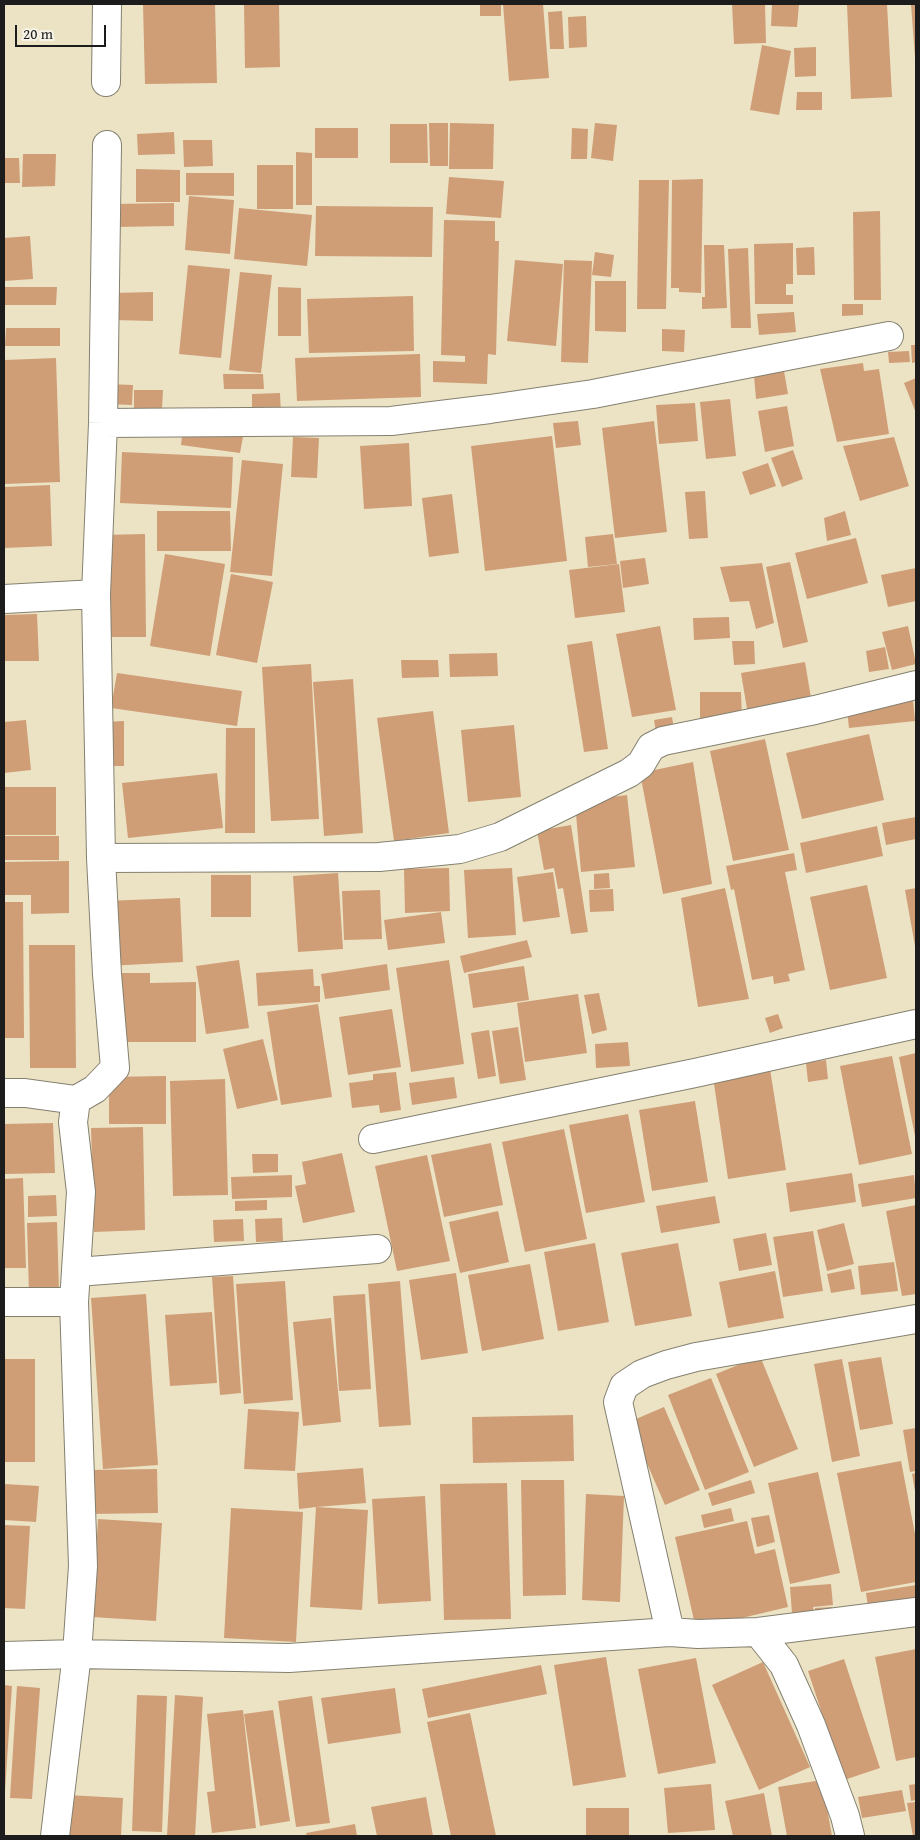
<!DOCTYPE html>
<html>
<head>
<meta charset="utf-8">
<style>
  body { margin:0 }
  #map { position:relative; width:920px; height:1840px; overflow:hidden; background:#ece3c5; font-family:"Gentium Book Plus",serif }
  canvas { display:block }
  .frame { position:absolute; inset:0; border:5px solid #1c1c1c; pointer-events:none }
  .scale { position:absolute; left:15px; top:25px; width:91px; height:22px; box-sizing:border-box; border:2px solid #1c1c1c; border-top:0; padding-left:6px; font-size:15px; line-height:18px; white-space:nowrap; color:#1c1c1c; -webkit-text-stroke:4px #f7f3e8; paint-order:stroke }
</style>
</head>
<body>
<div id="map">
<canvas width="920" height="1840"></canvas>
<div class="frame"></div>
<div class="scale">20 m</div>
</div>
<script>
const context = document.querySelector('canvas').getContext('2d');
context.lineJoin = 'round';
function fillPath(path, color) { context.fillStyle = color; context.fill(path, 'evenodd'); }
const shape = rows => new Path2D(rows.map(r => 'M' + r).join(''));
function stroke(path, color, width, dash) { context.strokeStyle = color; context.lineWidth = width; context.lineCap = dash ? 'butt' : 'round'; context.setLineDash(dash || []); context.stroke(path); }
const building = shape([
  [215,4,217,83,145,84,143,5],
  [244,4,279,4,280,67,245,68],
  [480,4,501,4,501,16,480,16],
  [503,4,543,4,549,78,509,81],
  [732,4,765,4,766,43,734,44],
  [772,4,799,4,797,27,771,26],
  [847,4,887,4,892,97,851,99],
  [911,4,916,4,916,58,915,58],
  [562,11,564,49,550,49,548,12],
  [586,16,587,47,569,48,568,17],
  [762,45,791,51,779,115,750,110],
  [816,47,816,76,795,77,794,48],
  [797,92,822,92,822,110,796,110],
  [429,123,448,123,448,166,430,166],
  [450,123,494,124,493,169,449,169],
  [595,123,617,125,613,161,591,158],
  [390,124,427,124,428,163,390,163],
  [315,128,358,128,358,158,315,158],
  [572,128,588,129,587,159,571,159],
  [174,132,175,154,138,155,137,134],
  [183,140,212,140,213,166,184,167],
  [296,152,312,153,312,205,296,205],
  [23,154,56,154,55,186,22,187],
  [4,158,19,158,20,183,4,183],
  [257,165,293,165,293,209,257,209],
  [136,169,180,170,180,202,136,202],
  [186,173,234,173,234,196,186,195],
  [449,177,504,181,501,218,446,214],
  [703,179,701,293,679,292,679,288,671,288,672,180],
  [639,180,669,180,666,309,637,309],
  [189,196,234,200,230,254,185,250],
  [174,203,174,226,116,227,115,204],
  [316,206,433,207,432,257,315,256],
  [239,208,312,215,307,266,234,259],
  [880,211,881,300,854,300,853,212],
  [444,220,495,221,495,241,499,241,496,355,488,354,487,384,433,382,433,361,465,362,465,356,441,355],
  [30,236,33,279,4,281,4,238],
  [793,243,793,284,786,284,786,295,793,295,793,304,755,304,754,244],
  [704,245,724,245,727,308,702,309,702,297,705,297],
  [814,247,815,275,797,275,796,248],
  [748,248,751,328,731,328,728,249],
  [595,252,614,255,611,277,592,275],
  [515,260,563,264,556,346,507,341],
  [564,260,592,261,588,363,561,362],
  [188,265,230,269,221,358,179,354],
  [240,272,272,275,261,373,229,370],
  [595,281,626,281,626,332,595,331],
  [4,287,57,287,56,305,4,305],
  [278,287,301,288,301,336,278,336],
  [153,292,153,321,113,320,113,293],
  [413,296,414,351,309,353,307,299],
  [842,304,863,304,863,315,842,316],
  [794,312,796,332,759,335,757,314],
  [6,328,60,328,60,346,5,346],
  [662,329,685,330,684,352,662,351],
  [911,345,916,345,916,362,912,363],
  [909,351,910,362,889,363,888,352],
  [420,354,421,397,297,401,295,358],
  [56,358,60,482,4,484,4,360],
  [863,363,864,371,879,369,889,434,837,442,820,369],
  [784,371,788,394,756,399,754,376],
  [223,374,263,374,264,389,224,389],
  [916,378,916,413,904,383],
  [107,384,133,385,132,405,107,404],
  [134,390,163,390,162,409,134,409],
  [280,393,281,414,252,414,252,394],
  [730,399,736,456,706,459,700,402],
  [695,403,698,441,659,444,656,405],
  [787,406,794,446,765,452,758,411],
  [578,421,581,445,556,448,553,423],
  [654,421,667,532,615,538,602,428],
  [183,428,243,437,240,453,181,445],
  [552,436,567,561,485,571,471,446],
  [293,437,319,438,317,478,291,477],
  [894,437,909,486,860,501,843,446],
  [409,443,412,506,364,509,360,446],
  [793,450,803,479,782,487,771,458],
  [122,452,233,457,231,508,120,503],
  [242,460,283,464,272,576,230,572],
  [768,463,776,486,750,495,742,472],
  [50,485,52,546,4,548,4,487],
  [705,491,708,538,689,539,685,492],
  [452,494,459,553,429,557,422,498],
  [157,511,230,511,231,551,157,551],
  [845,511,851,535,827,541,824,518],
  [145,534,146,637,102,637,101,535],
  [613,534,617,564,588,567,585,537],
  [856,538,868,583,807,599,795,553],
  [165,554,225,564,210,656,150,646],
  [645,558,649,584,623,588,620,561],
  [790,562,808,642,783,648,766,567],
  [762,563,774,623,756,629,749,601,730,602,720,567],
  [619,564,625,612,575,618,569,570],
  [916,568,916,601,888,607,881,575],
  [231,574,273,582,257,663,216,655],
  [37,614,39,661,4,661,4,615],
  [729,617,730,638,694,640,693,618],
  [660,626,676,710,632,717,616,634],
  [908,626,916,664,892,670,882,632],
  [592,641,608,749,584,752,567,645],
  [732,641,754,641,755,664,734,665],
  [885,647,889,669,869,672,866,651],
  [497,653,498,676,450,677,449,654],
  [401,660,438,660,439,677,402,678],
  [805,662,812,704,748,715,741,673],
  [311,664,319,819,271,821,262,667],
  [117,673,242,691,237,726,111,708],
  [353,679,363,833,324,836,313,682],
  [700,692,741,692,742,718,700,718],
  [913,700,915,721,849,728,847,710],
  [433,711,449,833,394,841,377,718],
  [672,717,674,729,656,732,654,720],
  [26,720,31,770,4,773,4,722],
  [124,721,124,766,103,766,103,722],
  [514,725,521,797,468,802,461,730],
  [226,728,255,728,255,833,225,833],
  [869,734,884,800,802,819,786,753],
  [765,739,789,850,733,861,710,751],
  [693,762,712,884,663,894,640,773],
  [217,773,223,828,128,838,122,783],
  [4,787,56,787,56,835,4,835],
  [627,795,635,867,581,872,575,802],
  [916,817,916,839,886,845,882,823],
  [571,825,588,932,571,934,563,888,558,889,554,868,544,870,537,831],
  [877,826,883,856,806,873,800,843],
  [4,836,59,836,59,860,4,860],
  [794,853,797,870,785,872,805,970,788,974,790,981,774,984,773,976,752,980,734,889,731,890,726,866],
  [69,861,69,913,31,914,31,895,4,895,4,862],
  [449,868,450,911,405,913,404,869],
  [512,868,516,935,468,938,464,870],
  [553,872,560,917,523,922,517,877],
  [338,873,343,949,298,952,293,876],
  [609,873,610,888,594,889,594,874],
  [211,875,251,875,251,917,211,917],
  [867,885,887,978,830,990,810,897],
  [725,888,749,999,698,1007,681,898],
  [916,888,916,946,915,946,905,890],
  [613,889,614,911,590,912,589,890],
  [380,890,382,939,344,940,342,891],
  [180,898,183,962,107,966,105,901],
  [4,902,23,902,24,1038,4,1038],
  [441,912,445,943,388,950,384,920],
  [527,940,532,957,464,973,460,956],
  [29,945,75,945,76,1068,30,1068],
  [239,960,249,1028,206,1034,196,966],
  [449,960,464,1064,411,1072,396,968],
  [387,964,390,990,325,999,321,974],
  [524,966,529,1000,473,1008,468,974],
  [313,969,314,986,320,986,320,1002,258,1006,256,973],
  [121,973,150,973,150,983,196,982,196,1042,121,1042],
  [599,993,607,1030,592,1034,584,995],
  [578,994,587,1053,525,1062,517,1003],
  [318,1004,332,1097,281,1105,267,1012],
  [392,1009,401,1067,348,1075,339,1017],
  [778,1014,783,1028,770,1033,765,1018],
  [518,1027,526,1080,500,1084,492,1031],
  [489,1030,496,1076,478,1079,471,1033],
  [263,1039,278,1100,237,1109,223,1049],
  [628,1042,630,1066,596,1068,595,1044],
  [916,1053,916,1136,915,1136,899,1057],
  [892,1056,912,1154,859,1165,840,1066],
  [826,1060,828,1079,808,1082,806,1063],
  [770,1069,786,1170,728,1179,713,1077],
  [396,1072,401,1110,380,1113,379,1105,352,1108,349,1083,373,1080,373,1074],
  [166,1076,166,1124,109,1124,109,1077],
  [454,1077,457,1098,412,1105,409,1083],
  [225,1079,228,1195,173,1196,170,1081],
  [695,1101,708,1182,652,1191,639,1110],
  [628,1114,645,1202,586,1213,569,1125],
  [53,1123,55,1173,4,1174,4,1124],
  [143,1127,145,1230,94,1232,91,1128],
  [564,1129,587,1239,525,1252,502,1142],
  [491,1143,503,1205,444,1217,431,1155],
  [342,1153,355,1212,303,1223,295,1186,306,1184,302,1162],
  [252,1154,278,1154,278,1172,253,1173],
  [427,1155,450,1261,397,1271,375,1166],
  [852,1173,856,1202,790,1212,786,1183],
  [292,1175,292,1197,232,1199,231,1177],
  [914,1175,916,1198,862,1207,858,1184],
  [23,1178,26,1268,4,1268,4,1179],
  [56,1195,57,1216,28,1217,28,1196],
  [715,1196,720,1223,661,1233,656,1206],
  [267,1200,267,1210,235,1211,235,1201],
  [916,1205,916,1294,902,1296,886,1211],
  [498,1211,509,1262,460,1273,449,1222],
  [282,1218,283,1241,256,1242,255,1219],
  [243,1219,244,1241,214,1242,213,1220],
  [57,1222,59,1293,29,1294,27,1223],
  [844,1223,854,1264,827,1271,817,1230],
  [813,1231,823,1291,783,1297,773,1237],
  [766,1233,772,1265,739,1271,733,1239],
  [595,1243,609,1322,558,1331,544,1252],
  [678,1243,692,1316,635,1326,621,1253],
  [894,1262,898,1291,861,1295,858,1266],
  [530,1264,544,1339,482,1351,468,1275],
  [851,1269,855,1289,831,1293,827,1274],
  [775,1271,784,1318,728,1328,719,1282],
  [456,1273,468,1353,421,1360,409,1280],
  [233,1276,241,1393,220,1395,212,1277],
  [285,1281,293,1400,244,1404,236,1284],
  [400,1281,411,1425,379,1427,368,1284],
  [146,1294,158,1465,103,1469,91,1298],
  [365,1294,371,1389,339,1391,333,1296],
  [212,1312,217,1383,170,1386,165,1315],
  [331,1318,341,1422,303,1426,293,1322],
  [760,1356,798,1449,754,1467,716,1374],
  [881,1357,893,1424,860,1430,848,1362],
  [4,1359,35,1359,35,1462,4,1462],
  [842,1359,860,1456,832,1462,814,1364],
  [711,1378,749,1472,705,1490,668,1395],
  [664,1407,700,1490,665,1505,629,1422],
  [248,1409,299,1412,295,1471,244,1469],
  [573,1415,574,1461,473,1463,472,1417],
  [916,1428,916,1471,910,1472,903,1430],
  [901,1461,916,1539,916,1582,861,1592,837,1473],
  [363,1468,366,1503,316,1507,368,1510,362,1610,310,1607,316,1507,299,1509,297,1473],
  [157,1469,158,1513,90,1514,89,1470],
  [818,1472,840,1573,790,1584,768,1483],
  [916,1473,916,1491,915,1491,912,1474],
  [521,1480,564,1480,566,1595,523,1596],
  [751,1480,755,1493,712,1506,708,1493],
  [507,1483,511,1619,444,1620,440,1484],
  [4,1484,39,1486,36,1522,4,1520],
  [586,1494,624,1496,620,1602,582,1600],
  [425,1496,431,1601,378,1604,372,1499],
  [231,1508,303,1512,296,1642,224,1638],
  [731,1508,734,1521,704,1528,701,1515],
  [769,1515,775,1542,757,1547,751,1518],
  [98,1519,162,1523,156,1621,92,1617],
  [747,1521,755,1554,775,1549,788,1607,696,1629,675,1537],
  [4,1525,30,1526,25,1609,4,1608],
  [831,1584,833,1605,813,1607,814,1611,792,1613,790,1587],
  [916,1585,916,1600,868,1607,866,1593],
  [832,1607,833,1616,815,1617,815,1608],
  [916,1649,916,1757,896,1761,875,1657],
  [606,1657,626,1777,573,1786,554,1665],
  [696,1658,716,1763,658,1774,638,1669],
  [844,1659,880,1768,844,1780,808,1671],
  [763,1662,810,1767,759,1790,712,1685],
  [541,1665,547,1694,428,1718,422,1689],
  [4,1685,12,1686,5,1791,4,1791],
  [17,1686,40,1688,32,1799,10,1798],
  [395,1688,401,1733,328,1744,321,1698],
  [137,1695,167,1696,162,1832,132,1831],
  [175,1695,203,1697,195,1836,167,1836],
  [312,1696,330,1823,296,1827,278,1701],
  [243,1710,256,1828,212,1833,207,1792,215,1791,207,1714],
  [273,1710,290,1821,260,1826,244,1714],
  [470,1713,496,1836,451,1836,427,1722],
  [822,1780,832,1836,787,1836,778,1787],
  [711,1784,715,1830,668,1833,664,1788],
  [916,1784,916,1800,911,1801,909,1785],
  [902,1790,906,1811,862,1818,858,1797],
  [764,1793,772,1836,733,1836,725,1801],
  [67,1795,123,1798,121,1836,64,1836],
  [426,1797,433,1836,377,1836,371,1807],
  [916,1802,916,1836,913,1836,907,1803],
  [586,1808,629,1808,629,1836,586,1836],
  [355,1824,357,1836,307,1836,306,1833]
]);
const street = shape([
  [106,82,107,4],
  [103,423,391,421,490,409,593,394,889,336],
  [4,599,96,594],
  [101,858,379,857,460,849,500,837,629,773,641,764,651,747,663,741,815,710,916,685],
  [4,1093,25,1093,76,1100],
  [373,1139,695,1073,916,1024],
  [77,1272,377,1249],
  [4,1302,74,1302],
  [916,1319,696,1357,666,1365,642,1374,624,1386,618,1402,670,1632,698,1634,758,1632,916,1612],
  [758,1632,784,1665,811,1725,845,1816,850,1836],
  [4,1656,77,1654,289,1658,670,1632],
  [55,1836,77,1654,83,1566,74,1302,81,1192,73,1122,76,1100,95,1089,115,1068,107,974,101,858,96,594,103,423,107,145]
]);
fillPath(building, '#cf9e77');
stroke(street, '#848070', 30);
stroke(street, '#fff', 28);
</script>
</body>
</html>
